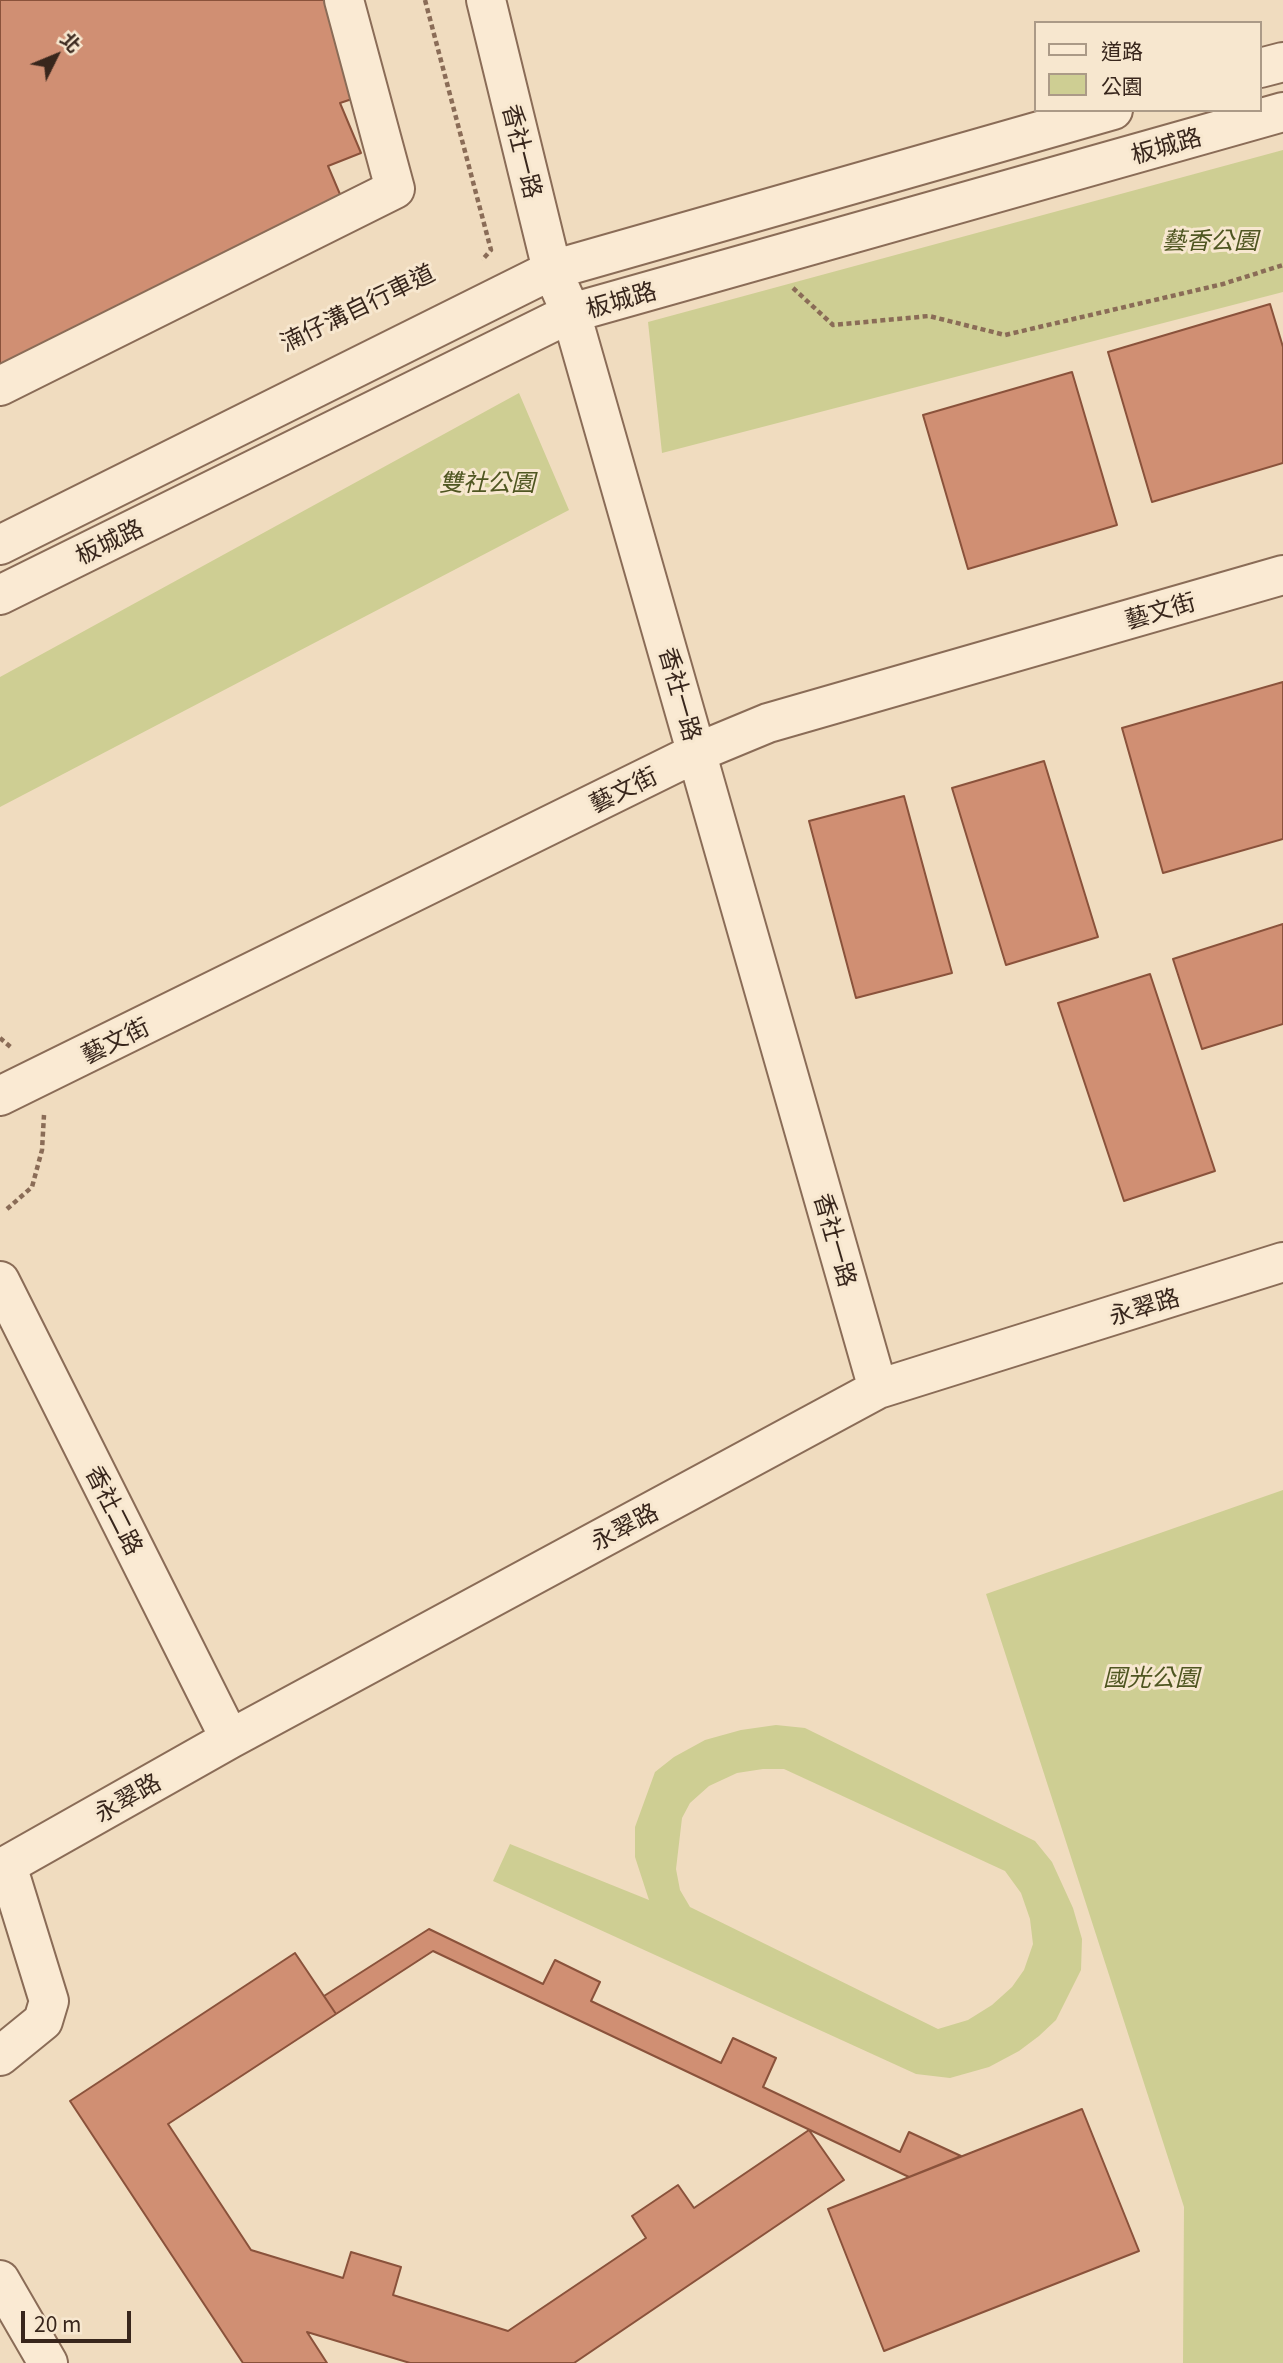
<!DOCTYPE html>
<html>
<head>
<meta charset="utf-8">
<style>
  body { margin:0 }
  #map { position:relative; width:1283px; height:2363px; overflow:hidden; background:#f0dcbf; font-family:Georgia,"Noto Sans TC",serif }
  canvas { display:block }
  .legend { position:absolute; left:1034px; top:21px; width:228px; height:91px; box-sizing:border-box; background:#f7e7cf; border:2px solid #ab9a87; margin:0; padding:9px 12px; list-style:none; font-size:21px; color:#38261c }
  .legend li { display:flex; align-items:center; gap:14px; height:35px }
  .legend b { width:35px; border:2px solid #ab9a87 }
  .north { position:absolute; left:21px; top:21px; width:70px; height:70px; -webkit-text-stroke:5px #f7e7cf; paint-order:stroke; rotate:47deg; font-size:19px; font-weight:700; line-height:28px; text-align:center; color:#38261c }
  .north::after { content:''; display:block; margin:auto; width:24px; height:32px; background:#38261c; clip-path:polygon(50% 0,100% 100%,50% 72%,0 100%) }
  .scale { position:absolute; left:21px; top:2311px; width:110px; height:32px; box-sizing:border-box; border:4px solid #38261c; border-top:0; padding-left:9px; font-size:21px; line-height:24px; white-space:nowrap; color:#38261c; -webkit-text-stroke:5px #f7e7cf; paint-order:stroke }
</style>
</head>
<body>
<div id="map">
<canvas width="1283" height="2363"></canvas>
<ul class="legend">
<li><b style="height:9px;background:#faead3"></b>道路</li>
<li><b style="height:19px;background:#cece93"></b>公園</li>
</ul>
<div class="north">北</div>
<div class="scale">20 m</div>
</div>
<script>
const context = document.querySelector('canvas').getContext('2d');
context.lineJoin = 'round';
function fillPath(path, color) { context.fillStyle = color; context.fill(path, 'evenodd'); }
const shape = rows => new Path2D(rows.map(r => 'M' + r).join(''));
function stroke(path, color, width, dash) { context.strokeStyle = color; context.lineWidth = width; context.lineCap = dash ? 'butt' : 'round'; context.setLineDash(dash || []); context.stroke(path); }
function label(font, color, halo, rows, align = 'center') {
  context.font = font + ' Georgia,"Noto Sans TC",serif'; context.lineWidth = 6; context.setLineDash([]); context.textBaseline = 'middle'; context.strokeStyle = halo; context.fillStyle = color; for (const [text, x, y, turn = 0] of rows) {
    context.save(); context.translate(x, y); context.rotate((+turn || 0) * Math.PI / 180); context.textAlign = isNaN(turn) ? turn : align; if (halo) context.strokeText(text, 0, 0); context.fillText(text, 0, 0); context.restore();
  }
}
const green = shape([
  [1283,150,1283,292,662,453,648,322],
  [519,393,569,510,0,807,0,677],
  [1283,1490,1283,2363,1183,2363,1184,2207,986,1594],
  [776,1725,805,1728,1035,1841,1052,1862,1073,1908,1082,1939,1081,1970,1056,2020,1039,2036,1019,2051,989,2067,950,2078,916,2074,493,1881,510,1844,649,1900,635,1857,635,1827,655,1772,674,1757,705,1740,741,1730],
  [763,1769,784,1769,1005,1871,1021,1893,1030,1919,1033,1944,1024,1970,1012,1987,992,2005,968,2020,938,2029,690,1907,680,1890,676,1869,682,1818,690,1803,709,1786,737,1773]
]);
const building = shape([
  [0,0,329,0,358,97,340,103,361,153,328,166,342,199,0,371,0,0],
  [1270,304,1283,347,1283,463,1152,502,1108,352,1270,304],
  [1072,372,1117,525,968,569,923,415,1072,372],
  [1283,682,1283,839,1163,873,1122,728,1283,682],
  [1044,761,1098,937,1006,965,952,788,1044,761],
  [904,796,952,973,856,998,809,821,904,796],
  [1283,924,1283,1024,1202,1049,1173,959,1283,924],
  [1150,974,1215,1171,1124,1201,1058,1003,1150,974],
  [429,1929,543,1984,555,1960,600,1982,591,2001,721,2063,733,2038,776,2058,763,2087,900,2152,909,2132,961,2156,909,2177,433,1951,336,2014,324,1996,429,1929],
  [295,1953,336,2014,168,2124,251,2250,343,2278,351,2252,401,2267,393,2295,508,2331,646,2238,632,2216,678,2185,694,2208,809,2130,844,2180,574,2363,410,2363,307,2332,327,2363,243,2363,70,2101,295,1953],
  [1082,2109,1139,2251,884,2351,828,2209,1082,2109]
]);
const path = shape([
  [425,0,491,250,482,260],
  [793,288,833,325,929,316,1005,335,1223,284,1283,265],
  [0,1038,13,1049],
  [7,1209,32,1187,42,1150,44,1115]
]);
const minor = shape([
  [486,0,552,270,571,313,878,1389],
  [1260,68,1283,62],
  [0,386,395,189,344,0],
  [0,545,552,270,1113,110],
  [0,595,571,313,1283,112],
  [0,1096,698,752,768,723,1283,575],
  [0,1281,230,1739],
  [0,1869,230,1739,878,1389,1283,1262],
  [0,2056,43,2021,49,2001,7,1865],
  [0,2280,48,2363]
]);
const streetNames = [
  ["板城路",1166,145,-16],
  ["香社一路",523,151,76],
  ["板城路",621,299,-16],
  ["湳仔溝自行車道",357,307,-26],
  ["板城路",109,541,-26],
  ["藝文街",1160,610,-16],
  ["香社一路",681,694,74],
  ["藝文街",623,789,-26],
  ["藝文街",115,1040,-26],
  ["香社一路",836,1240,74],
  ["永翠路",1144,1306,-17],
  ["香社二路",115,1510,63],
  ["永翠路",624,1526,-28],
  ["永翠路",127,1797,-30]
];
const parkNames = [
  ["藝香公園",1210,240],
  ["雙社公園",487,482],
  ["國光公園",1151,1677]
];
fillPath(green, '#cece93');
fillPath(building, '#d08f73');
stroke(building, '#8a523b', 2);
stroke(minor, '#8a6c57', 42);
stroke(path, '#8a6c57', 4.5, [5, 3.5]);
stroke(minor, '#faead3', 38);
label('24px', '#38261c', '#f7e7cf', streetNames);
label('italic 24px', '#4f5621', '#f7e7cf', parkNames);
</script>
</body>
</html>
